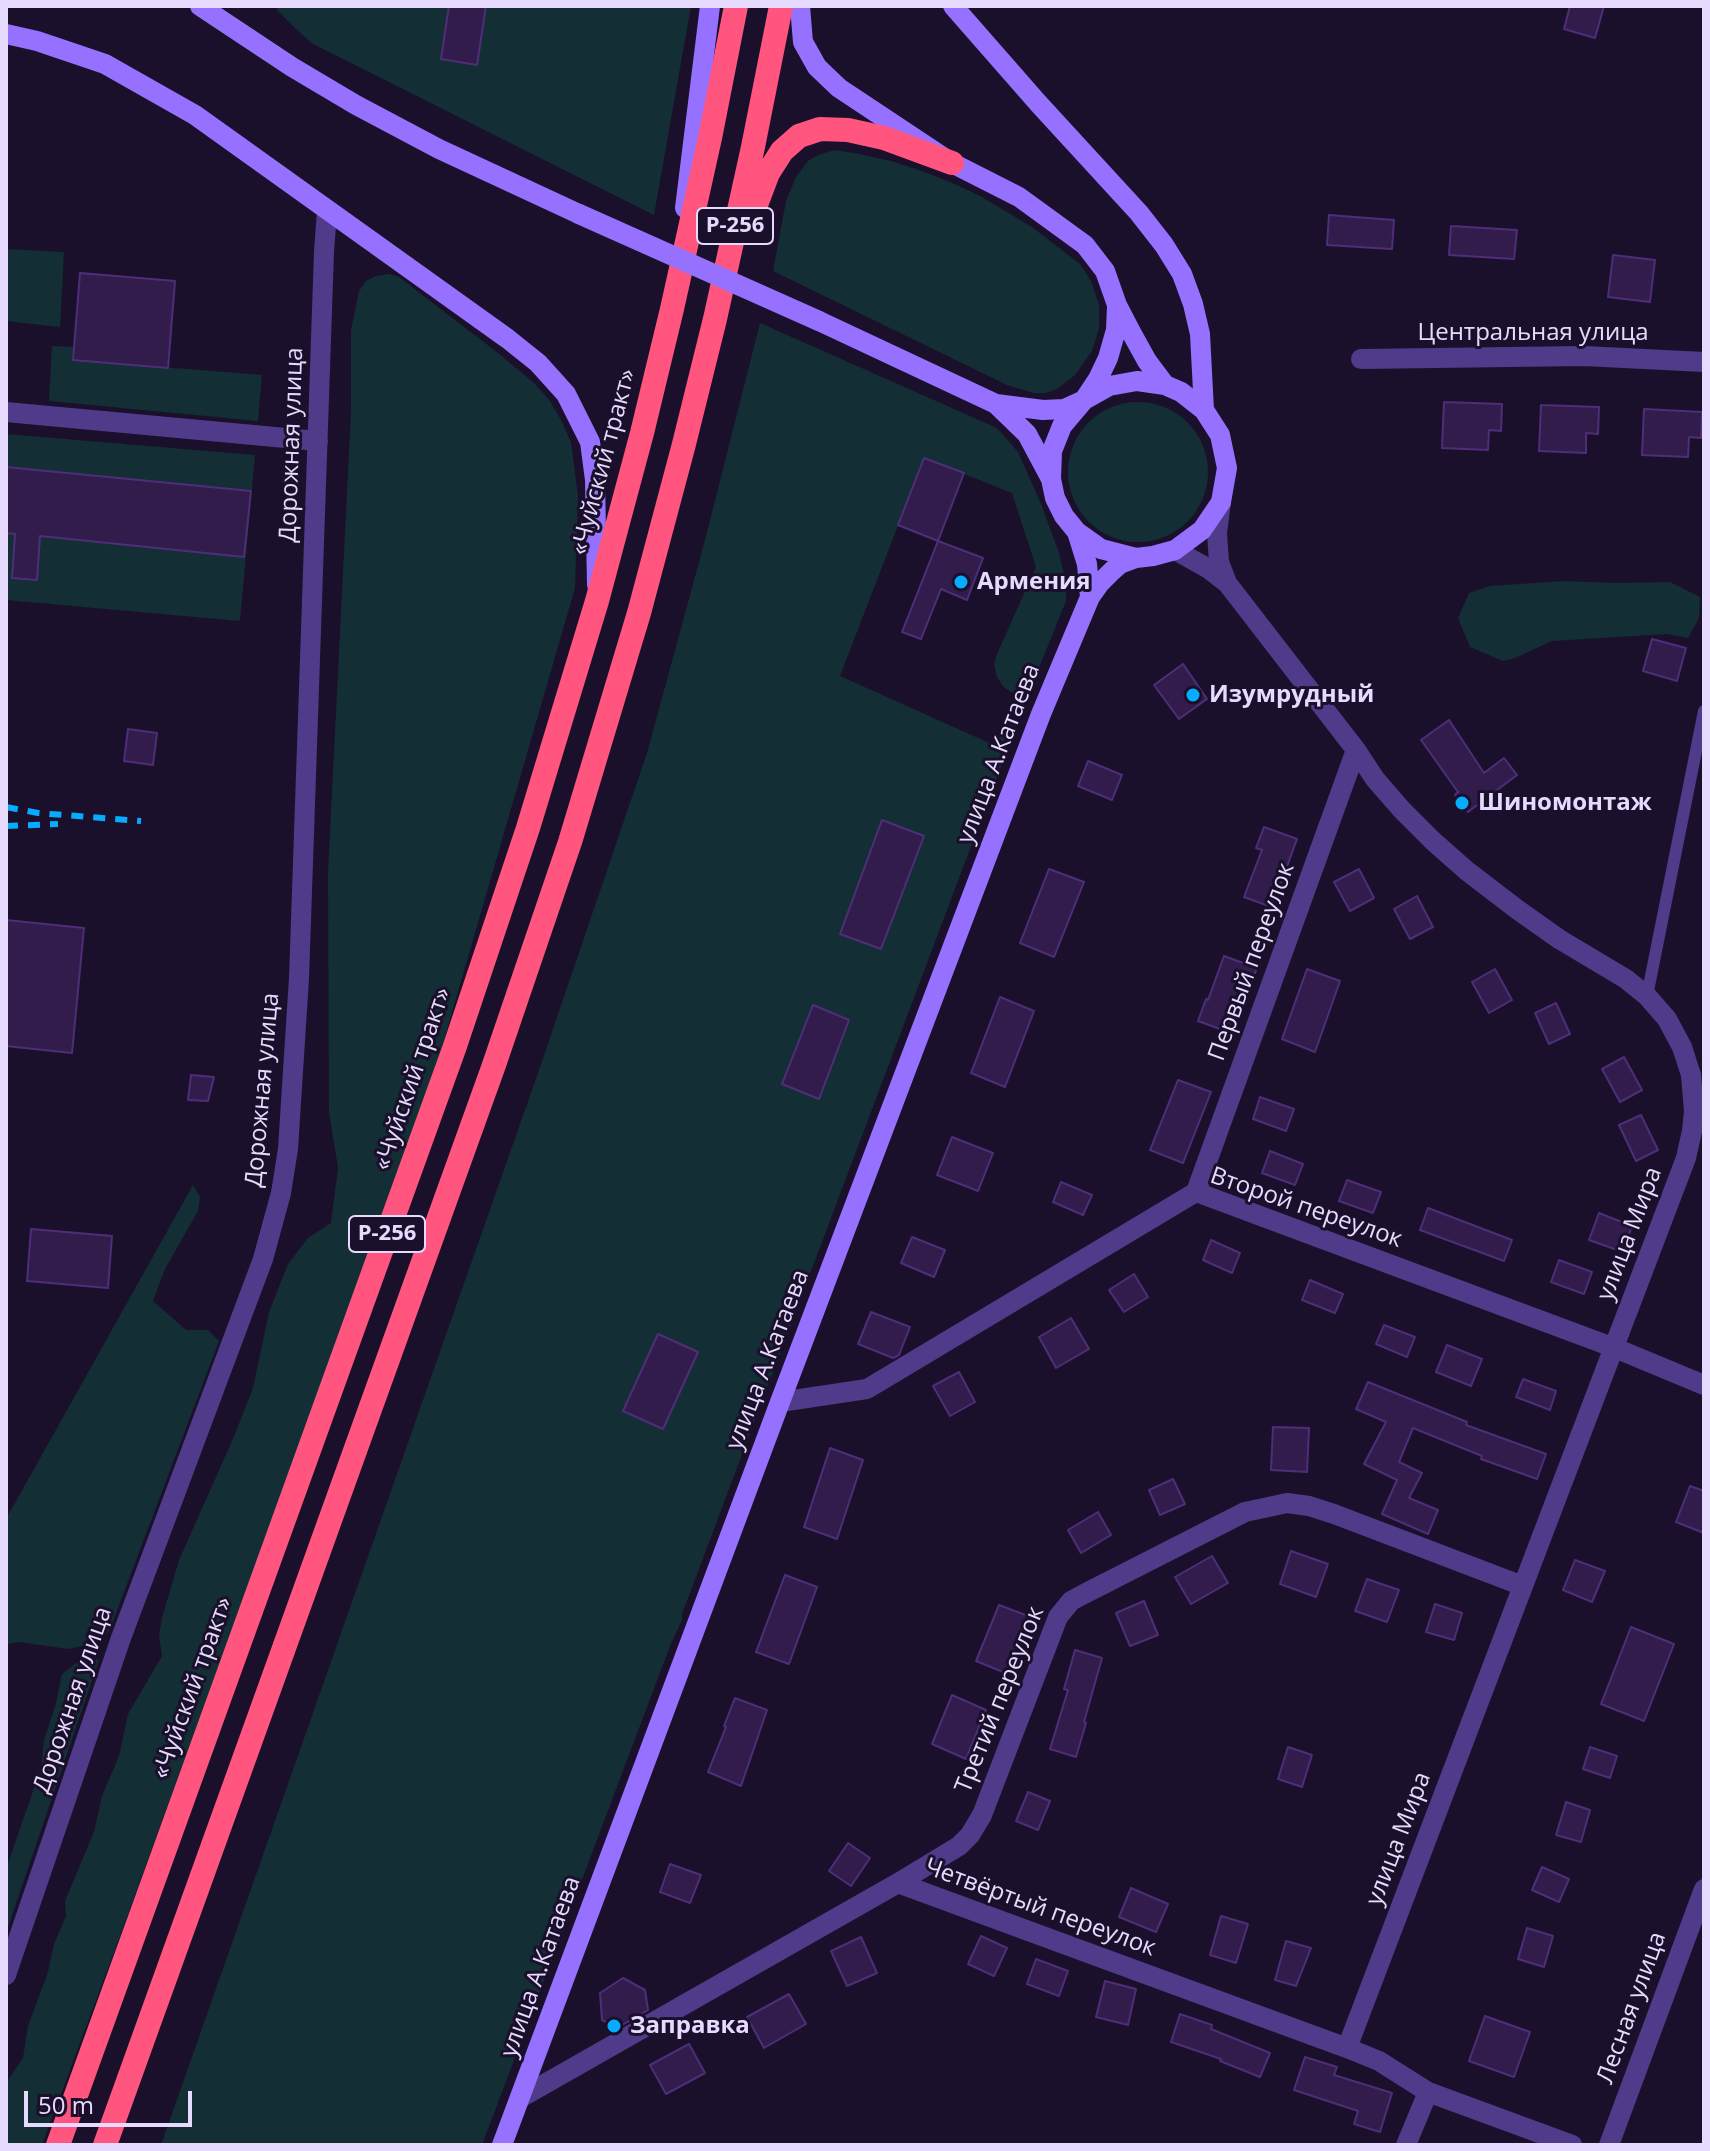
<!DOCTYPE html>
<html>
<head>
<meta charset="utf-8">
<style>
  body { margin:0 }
  #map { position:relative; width:1710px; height:2151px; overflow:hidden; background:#1b102b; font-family:"Open Sans",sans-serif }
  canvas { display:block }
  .frame { position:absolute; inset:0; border:8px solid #e7daff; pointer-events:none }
  .scale { position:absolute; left:24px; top:2091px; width:168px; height:36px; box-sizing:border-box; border:4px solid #e7daff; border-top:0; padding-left:10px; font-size:24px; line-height:28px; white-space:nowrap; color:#e7daff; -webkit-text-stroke:6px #1b102b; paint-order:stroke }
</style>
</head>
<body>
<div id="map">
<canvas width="1710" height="2151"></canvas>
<div class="frame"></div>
<div class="scale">50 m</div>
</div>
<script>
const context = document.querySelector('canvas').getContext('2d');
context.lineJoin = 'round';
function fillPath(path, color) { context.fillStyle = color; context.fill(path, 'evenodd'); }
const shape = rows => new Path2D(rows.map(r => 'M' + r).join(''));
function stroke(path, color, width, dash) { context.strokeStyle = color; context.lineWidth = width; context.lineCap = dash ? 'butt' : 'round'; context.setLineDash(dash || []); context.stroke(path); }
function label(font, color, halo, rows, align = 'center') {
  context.font = font + ' "Open Sans",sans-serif'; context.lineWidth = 6; context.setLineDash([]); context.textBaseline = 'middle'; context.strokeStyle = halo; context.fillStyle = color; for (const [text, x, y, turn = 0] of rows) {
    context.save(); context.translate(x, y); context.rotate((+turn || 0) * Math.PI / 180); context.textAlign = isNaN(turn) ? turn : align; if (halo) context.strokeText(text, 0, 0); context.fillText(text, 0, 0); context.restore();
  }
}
const green = shape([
  [276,6,691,6,654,215,313,44,295,28,278,11],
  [834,150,854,153,891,161,922,171,957,185,982,197,1032,227,1080,264,1091,281,1099,305,1099,328,1092,351,1075,375,1057,389,1046,393,1034,393,1007,385,773,271,786,201,796,177,808,161,818,155],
  [6,249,64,252,60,327,6,321],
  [389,274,399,277,498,353,534,383,550,401,561,420,571,442,578,496,575,588,433,1078,120,1936,42,2145,6,2145,6,2083,23,2058,28,2026,48,1972,54,1944,66,1916,65,1901,94,1832,102,1796,119,1756,128,1714,162,1656,159,1636,162,1618,179,1560,233,1439,253,1388,269,1312,288,1264,308,1238,331,1223,338,1168,329,1112,328,873,351,413,351,330,359,291,366,281,376,276],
  [760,323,997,428,1018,452,1041,504,1059,553,1066,583,1066,601,1026,700,1009,691,1003,686,997,677,994,664,997,654,1036,567,1012,493,924,458,840,676,996,746,1006,719,1017,724,682,1614,682,1620,670,1646,482,2145,161,2145,538,1073,647,753,705,540],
  [52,346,74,347,74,360,262,375,258,421,49,401],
  '1068 472a70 70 0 1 1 140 0a70 70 0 1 1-140 0Z',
  [6,434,255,455,240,621,6,600],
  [1564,581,1615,583,1670,582,1700,597,1699,618,1688,638,1667,634,1552,641,1515,658,1503,661,1470,647,1458,618,1469,593,1490,586],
  [193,1185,200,1197,198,1211,165,1269,153,1301,186,1330,208,1330,219,1341,110,1629,101,1642,68,1649,19,1642,6,1644,6,1519],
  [84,1657,99,1660,6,1933,6,1869,41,1768,44,1740,56,1703,62,1674]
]);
const building = shape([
  [449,6,486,6,477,65,441,59,449,6],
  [1570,6,1604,6,1595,38,1564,29,1570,6],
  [1329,215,1394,220,1392,249,1327,245,1329,215],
  [1451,226,1517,230,1514,259,1449,255,1451,226],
  [1613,255,1655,260,1650,302,1608,297,1613,255],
  [80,273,175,281,168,368,73,360,80,273],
  [1444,402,1502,404,1501,431,1489,430,1488,450,1442,448,1444,402],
  [1541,405,1599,407,1598,434,1586,433,1586,453,1539,451,1541,405],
  [1644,409,1702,412,1701,438,1689,437,1688,457,1642,455,1644,409],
  [924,458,964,473,938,541,898,525,924,458],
  [6,467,251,491,244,557,40,536,37,580,12,578,15,534,6,533,6,467],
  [938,541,983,558,967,600,941,589,921,639,902,632,938,541],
  [1652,639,1686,648,1677,681,1643,671,1652,639],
  [1183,664,1207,699,1179,719,1154,685,1183,664],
  [1449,720,1484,773,1504,758,1517,775,1468,812,1455,795,1458,792,1421,740,1449,720],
  [128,729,157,733,153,765,124,761,128,729],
  [1088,761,1122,775,1112,800,1078,786,1088,761],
  [882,820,924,836,881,949,840,934,882,820],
  [1264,827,1297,839,1280,886,1285,888,1277,909,1244,897,1262,850,1256,848,1264,827],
  [1049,869,1084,882,1054,957,1020,943,1049,869],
  [1359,869,1374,898,1350,911,1334,882,1359,869],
  [1417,896,1433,927,1410,939,1394,909,1417,896],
  [6,920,84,928,72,1053,6,1046,6,920],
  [1224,956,1257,968,1231,1033,1198,1021,1206,999,1208,1000,1224,956],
  [1307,969,1340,981,1315,1052,1282,1039,1307,969],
  [1495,969,1512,1000,1489,1013,1472,982,1495,969],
  [1000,997,1034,1011,1005,1087,971,1073,1000,997],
  [1556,1003,1570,1034,1549,1044,1535,1013,1556,1003],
  [813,1005,849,1020,819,1099,782,1084,813,1005],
  [1624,1057,1642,1090,1620,1102,1602,1069,1624,1057],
  [191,1075,214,1077,208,1101,188,1100,191,1075],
  [1178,1080,1211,1092,1183,1163,1150,1150,1178,1080],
  [1260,1097,1294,1109,1286,1131,1253,1119,1260,1097],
  [1641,1115,1658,1150,1636,1161,1619,1125,1641,1115],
  [952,1137,993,1153,978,1191,937,1175,952,1137],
  [1270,1151,1303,1164,1295,1185,1262,1173,1270,1151],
  [1347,1180,1381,1192,1373,1213,1339,1201,1347,1180],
  [1061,1182,1092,1195,1083,1215,1053,1202,1061,1182],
  [1428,1208,1512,1240,1504,1261,1420,1230,1428,1208],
  [1599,1213,1632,1226,1623,1252,1589,1240,1599,1213],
  [31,1229,112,1236,108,1288,27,1281,31,1229],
  [912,1237,945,1250,934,1277,901,1263,912,1237],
  [1211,1240,1240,1253,1232,1273,1203,1260,1211,1240],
  [1559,1260,1592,1272,1584,1294,1551,1282,1559,1260],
  [1134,1274,1148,1297,1124,1312,1109,1290,1134,1274],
  [1310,1280,1343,1294,1335,1313,1302,1300,1310,1280],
  [871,1312,910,1327,899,1355,893,1358,858,1344,871,1312],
  [1071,1318,1089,1349,1056,1368,1039,1337,1071,1318],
  [1384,1325,1415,1337,1407,1357,1376,1344,1384,1325],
  [658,1334,698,1352,663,1429,623,1411,658,1334],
  [1447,1345,1482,1359,1471,1386,1436,1372,1447,1345],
  [959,1372,975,1402,950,1416,933,1386,959,1372],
  [1523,1379,1556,1391,1550,1410,1516,1397,1523,1379],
  [1368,1382,1467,1422,1466,1425,1546,1454,1537,1479,1481,1459,1482,1456,1413,1428,1399,1462,1422,1473,1409,1498,1438,1510,1428,1534,1382,1514,1397,1480,1364,1464,1386,1422,1356,1409,1368,1382],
  [1273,1427,1309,1428,1307,1472,1271,1470,1273,1427],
  [830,1448,863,1460,837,1539,804,1527,830,1448],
  [1173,1479,1185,1504,1160,1515,1149,1490,1173,1479],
  [1690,1486,1704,1491,1704,1533,1676,1522,1690,1486],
  [1098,1512,1111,1535,1081,1553,1068,1530,1098,1512],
  [1291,1551,1328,1564,1316,1597,1280,1584,1291,1551],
  [1212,1556,1228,1583,1191,1604,1175,1577,1212,1556],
  [1575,1560,1605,1571,1592,1602,1563,1590,1575,1560],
  [785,1575,817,1587,789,1664,756,1652,785,1575],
  [1367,1579,1399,1590,1387,1622,1355,1611,1367,1579],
  [1144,1601,1158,1635,1130,1646,1116,1613,1144,1601],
  [1435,1604,1462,1613,1454,1640,1426,1632,1435,1604],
  [999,1605,1031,1617,1008,1674,976,1661,999,1605],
  [1631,1627,1674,1644,1644,1721,1601,1704,1631,1627],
  [1075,1650,1102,1658,1084,1722,1086,1723,1076,1757,1050,1749,1068,1690,1064,1689,1075,1650],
  [952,1695,986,1710,966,1759,932,1744,952,1695],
  [735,1698,767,1710,741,1786,708,1772,726,1727,724,1726,735,1698],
  [1288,1747,1312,1755,1302,1787,1278,1779,1288,1747],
  [1590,1747,1617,1756,1610,1778,1583,1769,1590,1747],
  [1028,1792,1050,1801,1038,1830,1016,1821,1028,1792],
  [1566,1802,1590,1810,1581,1842,1556,1835,1566,1802],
  [848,1843,870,1858,851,1886,829,1871,848,1843],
  [670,1864,701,1875,690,1903,660,1892,670,1864],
  [1542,1867,1569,1879,1559,1902,1532,1890,1542,1867],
  [1131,1888,1168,1904,1156,1932,1119,1917,1131,1888],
  [1221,1916,1248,1924,1236,1963,1210,1955,1221,1916],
  [1527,1928,1553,1936,1544,1967,1518,1959,1527,1928],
  [981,1936,1007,1948,994,1976,968,1964,981,1936],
  [861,1937,877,1973,847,1986,831,1951,861,1937],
  [1286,1941,1311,1948,1296,1986,1275,1980,1286,1941],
  [1036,1959,1068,1971,1059,1996,1027,1984,1036,1959],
  [623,1978,645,1990,648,2010,617,2028,602,2020,600,1993,623,1978],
  [1105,1981,1136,1989,1128,2025,1096,2017,1105,1981],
  [789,1994,806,2024,764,2048,747,2017,789,1994],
  [1180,2014,1212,2025,1211,2029,1270,2053,1260,2077,1220,2061,1221,2059,1171,2042,1180,2014],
  [1485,2016,1530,2032,1514,2077,1469,2061,1485,2016],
  [689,2044,705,2073,666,2094,650,2065,689,2044],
  [1305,2057,1337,2067,1334,2075,1392,2093,1380,2132,1354,2124,1358,2111,1294,2090,1305,2057]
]);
const lane = shape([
  [1647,996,1704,711]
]);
const street = shape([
  [1361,359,1584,356,1704,362],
  [6,412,318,441],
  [1221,502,1217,533,1218,548,1219,562,1227,583],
  [1175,550,1209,569,1227,583,1356,750,1375,779,1402,810,1433,841,1467,871,1518,910,1559,939,1626,979,1647,996,1667,1019,1682,1047,1691,1075,1694,1111,1692,1131,1686,1158,1347,2048],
  [1196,1192,1615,1348,1704,1385],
  [1196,1192,1356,750],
  [780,1402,867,1389,1196,1192],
  [898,1883,1347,2048,1379,2061,1428,2092,1572,2145],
  [6,1975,121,1638,263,1259,281,1193,288,1149,299,978,324,252,327,211],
  [520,2098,898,1883,959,1846,970,1835,982,1815,1058,1617,1071,1601,1084,1594,1245,1512,1287,1503,1309,1506,1334,1514,1523,1586],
  [1406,2145,1428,2092],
  [1609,2145,1704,1889]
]);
const secondary = shape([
  [200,6,292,67,356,105,439,149,579,214],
  [800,6,803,42,817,67,839,88,952,163,1019,197,1085,245,1105,271,1117,305,1131,332,1147,361,1165,385],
  [953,6,1038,103,1139,213,1164,245,1182,274,1193,304,1200,334,1204,410],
  [6,34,37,41,105,64,195,115,508,339,538,363,566,394,590,442,595,480,597,585],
  [685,208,710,6],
  [819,321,996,404,1043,410,1064,409,1084,400,1098,379,1108,358,1116,330,1117,306],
  [996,404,1027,434,1051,479,1055,498,1064,516,1077,532,1101,549,1136,558,1153,556,1175,550,1202,530,1221,502,1227,468,1220,435,1204,410,1181,392,1165,385,1137,381,1109,386,1084,400,1062,426,1052,451,1051,479],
  [1077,532,1087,564,1090,597],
  [502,2145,780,1402,1041,714,1090,597,1100,583,1112,571,1120,564,1136,558]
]);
const highway = shape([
  [748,226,768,173,782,151,799,136,820,129,848,130,884,138,952,163],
  [58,2145,454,1049,528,828,597,601,642,433,672,309,710,138,736,6],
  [105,2145,494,1065,570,842,639,613,684,444,715,319,753,147,781,6]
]);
const rail = shape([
  [6,807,38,813,141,821],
  [6,826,58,824]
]);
const secondaryBridge = shape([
  [579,214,819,321]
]);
const markers = [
  [961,582,8,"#06acff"],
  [1193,695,8,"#06acff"],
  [1462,803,8,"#06acff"],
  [614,2026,8,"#06acff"]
];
const shields = [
  [735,226,76],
  [387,1234,76]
];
const shieldNames = [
  ["Р-256",735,226],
  ["Р-256",387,1234]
];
const streetNames = [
  ["Центральная улица",1533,333],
  ["Дорожная улица",292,445,-88],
  ["«Чуйский тракт»",604,462,-75],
  ["улица А.Катаева",999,754,-69],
  ["Первый переулок",1252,962,-70],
  ["«Чуйский тракт»",413,1079,-71],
  ["Дорожная улица",263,1090,-85],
  ["Второй переулок",1306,1208,19],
  ["улица Мира",1630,1234,-69],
  ["улица А.Катаева",768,1360,-69],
  ["«Чуйский тракт»",193,1688,-70],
  ["Дорожная улица",73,1700,-71],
  ["Третий переулок",1000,1700,-68],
  ["улица Мира",1399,1839,-69],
  ["Четвёртый переулок",1040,1908,20],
  ["улица А.Катаева",541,1967,-70],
  ["Лесная улица",1632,2008,-70]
];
const poiNames = [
  ["Армения",977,582],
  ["Изумрудный",1209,695],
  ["Шиномонтаж",1478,803],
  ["Заправка",630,2026]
];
fillPath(green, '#132e35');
fillPath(building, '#311c4c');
stroke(building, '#4e2e78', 2);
stroke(lane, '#503b8a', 12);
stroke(street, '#503b8a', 20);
stroke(secondary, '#9671ff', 20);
stroke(highway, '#ff557e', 24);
stroke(rail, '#06acff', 6, [12, 10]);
stroke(secondaryBridge, '#9671ff', 20);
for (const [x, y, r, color] of markers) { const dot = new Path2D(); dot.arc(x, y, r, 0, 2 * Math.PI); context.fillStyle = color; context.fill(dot); stroke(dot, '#1b102b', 3); }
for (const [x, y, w] of shields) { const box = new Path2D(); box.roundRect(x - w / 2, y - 18, w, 36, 6); context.fillStyle = '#1b102b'; context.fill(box); stroke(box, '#e7daff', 2); }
label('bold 22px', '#e7daff', null, shieldNames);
label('24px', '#e7daff', '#1b102b', streetNames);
label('bold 24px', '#e7daff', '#1b102b', poiNames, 'left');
</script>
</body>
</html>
